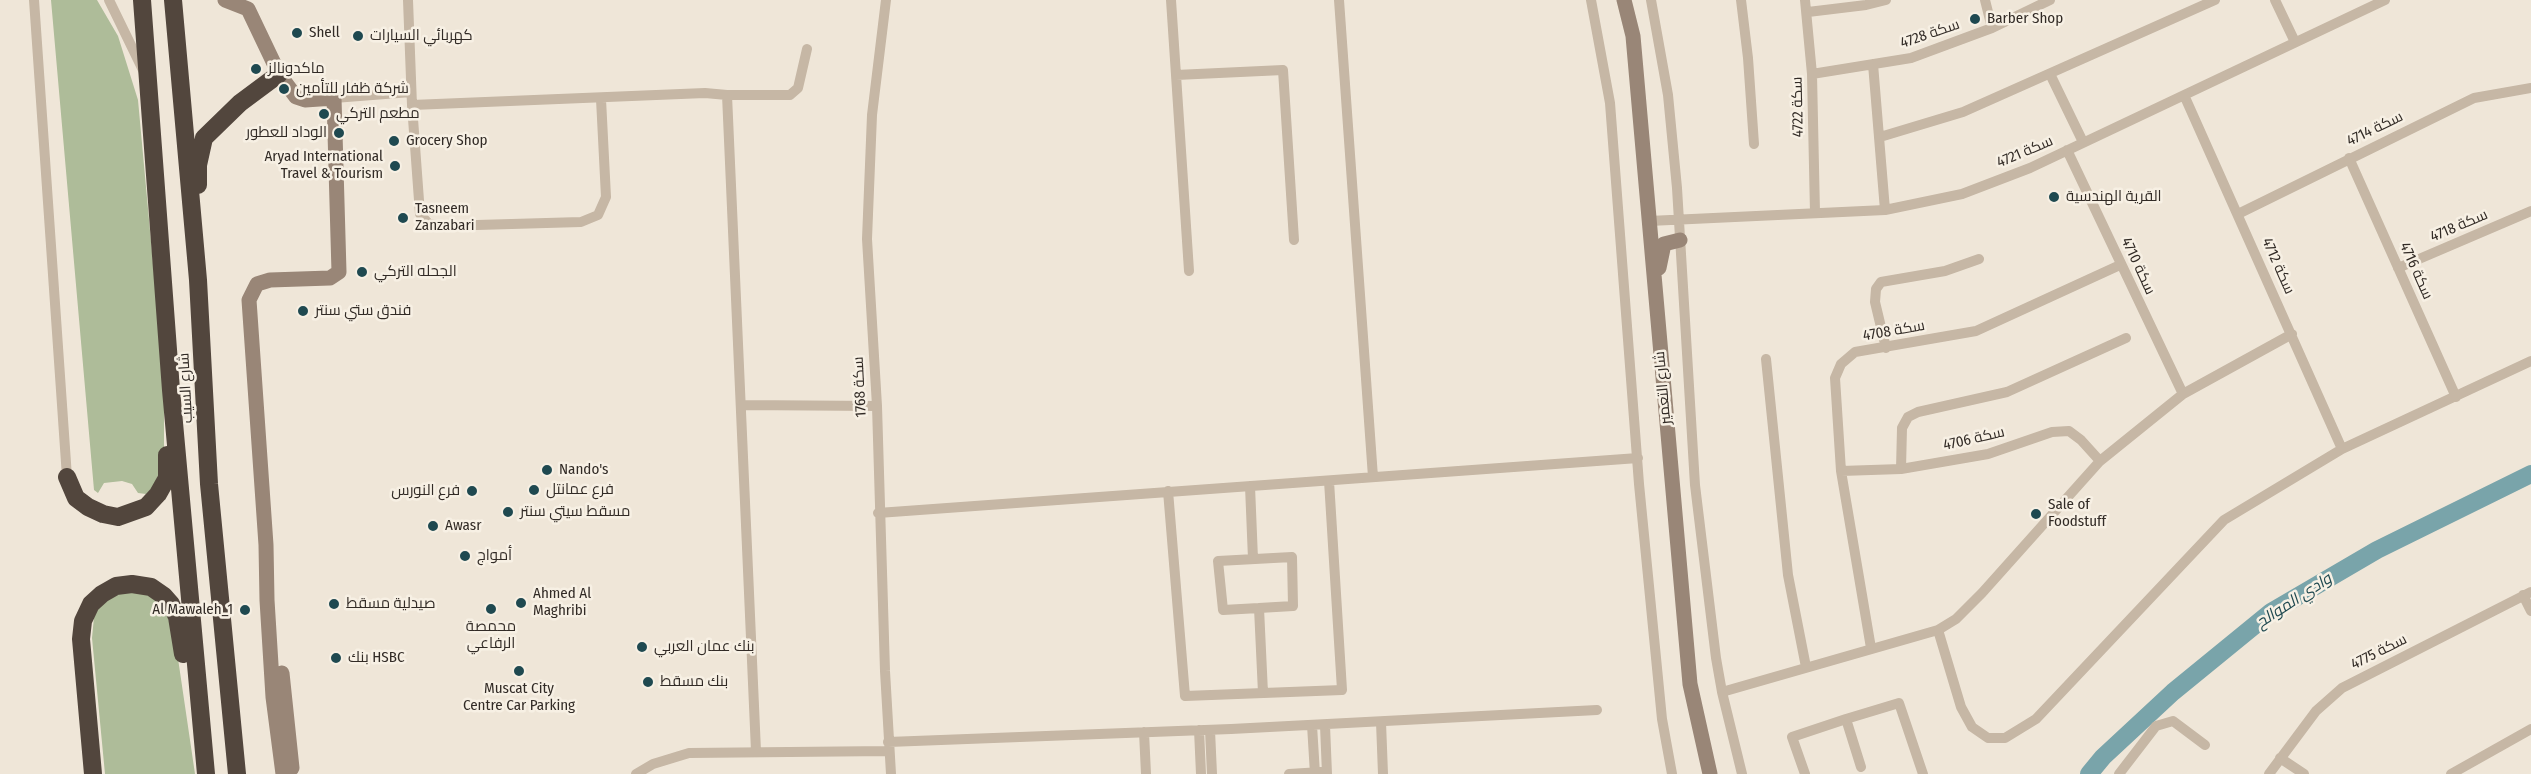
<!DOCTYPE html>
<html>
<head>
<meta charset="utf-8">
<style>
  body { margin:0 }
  canvas { display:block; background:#efe6d8 }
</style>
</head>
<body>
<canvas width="2531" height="774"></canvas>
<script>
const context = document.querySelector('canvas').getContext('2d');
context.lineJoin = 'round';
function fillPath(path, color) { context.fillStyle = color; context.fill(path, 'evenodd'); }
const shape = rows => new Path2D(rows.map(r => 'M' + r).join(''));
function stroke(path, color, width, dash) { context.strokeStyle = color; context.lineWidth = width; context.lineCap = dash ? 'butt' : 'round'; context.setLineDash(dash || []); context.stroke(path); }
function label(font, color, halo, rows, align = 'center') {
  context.font = font + ' "Fira Sans Condensed",Cairo,sans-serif'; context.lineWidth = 5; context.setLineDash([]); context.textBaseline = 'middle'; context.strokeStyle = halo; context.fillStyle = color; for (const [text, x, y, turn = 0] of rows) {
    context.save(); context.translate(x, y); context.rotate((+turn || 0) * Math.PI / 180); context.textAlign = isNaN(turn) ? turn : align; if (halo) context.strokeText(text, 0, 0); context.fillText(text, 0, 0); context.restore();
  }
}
const green = shape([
  [51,0,97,0,118,36,138,100,164,383,164,447,159,473,154,486,146,494,138,493,132,484,122,481,104,483,98,493,94,490],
  [140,590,164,604,176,645,195,774,105,774,92,638,94,617,101,603,113,593]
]);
const river = shape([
  [2089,774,2103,757,2173,692,2271,612,2377,550,2531,474]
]);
const street = shape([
  [34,0,67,477],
  [109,0,143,70],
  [408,0,412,105,420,214,429,224,442,226,581,222,598,215,606,197,601,99],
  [886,0,872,115,867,239,877,406,885,671,891,774],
  [1171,0,1176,75,1283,70,1294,240],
  [1339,0,1373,477],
  [1591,0,1610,103,1639,484,1662,719,1672,774],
  [1651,0,1668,95,1677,188,1695,485,1716,658,1722,692,1742,774],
  [1741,0,1748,58,1754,144],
  [1805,0,1812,74,1815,213],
  [1985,0,1992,28],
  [2275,0,2295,42],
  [1808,12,1866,5,1886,0],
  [1873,64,1885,210],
  [1812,74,1911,58,1992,28,2050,0],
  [2050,74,2083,142],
  [1176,75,1189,271],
  [727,95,790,95,798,88,807,49],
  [2184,95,2342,449],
  [334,98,411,92],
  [412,105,705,93,727,95,756,751],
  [1880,137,1963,112,2215,0],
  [2067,150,2183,394],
  [2349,158,2456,397],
  [2238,214,2474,98,2531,88],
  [1649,221,1885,210,1962,194,2030,168,2385,0],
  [2398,268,2531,211],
  [1886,348,1875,302,1876,289,1881,282,1945,271,1979,259],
  [1766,359,1788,575,1806,667],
  [741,405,877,406],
  [1901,469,1902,428,1908,417,1918,412,2007,392,2126,338],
  [1841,471,1901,469,1988,454,2052,432,2069,431,2081,440,2100,461],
  [1250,486,1253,559],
  [1168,491,1185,696,1342,690,1329,481],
  [878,513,1638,458],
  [2523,595,2531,611],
  [1259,608,1293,606,1292,557,1218,561,1223,610,1259,608,1263,693],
  [1938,630,1961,707,1972,727,1988,738,2005,738,2036,719,2224,520,2342,449,2531,361],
  [1871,648,1841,471,1835,378,1841,364,1855,352,1976,331,2120,265],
  [1722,692,1938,630,1956,619,1982,593,2100,461,2183,394,2292,334],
  [1381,722,1383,774],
  [1312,725,1315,774],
  [1325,725,1327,774],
  [1199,730,1201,774],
  [1210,730,1212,774],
  [1144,732,1146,774],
  [888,742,1231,729,1597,710],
  [2280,758,2304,774],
  [1861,767,1846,719,1899,703,1923,774],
  [636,774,653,764,689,753,889,751],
  [1289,774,1321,772],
  [1805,774,1792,737,1846,719],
  [2119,774,2156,726,2173,721,2205,745],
  [2269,774,2316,711,2342,688,2531,592],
  [2451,774,2531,729]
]);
const secondary = shape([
  [225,0,248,9,279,74,296,97,305,100,334,98,339,272,330,278,270,280,257,284,249,300,266,545,267,600,273,697,283,774],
  [1624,0,1633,36,1690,684,1710,774],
  [1659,268,1664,244,1680,240],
  [282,673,292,768]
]);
const highway = shape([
  [142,0,171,390,206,774],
  [173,0,198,280,209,484,237,774],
  [198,185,198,165,204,138,240,103,279,74],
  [67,477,76,498,88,507,103,514,118,517,146,507,158,494,167,478,167,455],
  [93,774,81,639,83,621,91,604,102,594,116,586,132,584,151,587,164,596,171,604,177,617,183,654]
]);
const markers = [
  [1975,19,6,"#1f4950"],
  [297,33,6,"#1f4950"],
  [358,36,6,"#1f4950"],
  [256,69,6,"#1f4950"],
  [284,89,6,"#1f4950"],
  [324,114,6,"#1f4950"],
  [339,133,6,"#1f4950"],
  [394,141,6,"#1f4950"],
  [395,166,6,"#1f4950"],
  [2054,197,6,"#1f4950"],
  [403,218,6,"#1f4950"],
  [362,272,6,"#1f4950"],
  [303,311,6,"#1f4950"],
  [547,470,6,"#1f4950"],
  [534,490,6,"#1f4950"],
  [472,491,6,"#1f4950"],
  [508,512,6,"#1f4950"],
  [2036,514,6,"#1f4950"],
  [433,526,6,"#1f4950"],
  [465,556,6,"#1f4950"],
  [521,603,6,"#1f4950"],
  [334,604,6,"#1f4950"],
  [491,609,6,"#1f4950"],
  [245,610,6,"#1f4950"],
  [642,647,6,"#1f4950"],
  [336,658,6,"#1f4950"],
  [519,671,6,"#1f4950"],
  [648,682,6,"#1f4950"]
];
const poiNames = [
  ["Barber Shop",1987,19],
  ["Shell",309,33],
  ["كهربائي السيارات",370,36],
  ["ماكدونالز",268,69],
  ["شركة ظفار للتأمين",296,89],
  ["مطعم التركي",336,114],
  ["الوداد للعطور",327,133,"right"],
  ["Grocery Shop",406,141],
  ["Aryad International",383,157,"right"],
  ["Travel & Tourism",383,174,"right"],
  ["القرية الهندسية",2066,197],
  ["Tasneem",415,209],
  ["Zanzabari",415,226],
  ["الجحله التركي",374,272],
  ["فندق ستي سنتر",315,311],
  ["Nando's",559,470],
  ["فرع عمانتل",546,490],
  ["فرع النورس",460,491,"right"],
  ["Sale of",2048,505],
  ["Foodstuff",2048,522],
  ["مسقط سيتي سنتر",520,512],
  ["Awasr",445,526],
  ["أمواج",477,556],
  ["Ahmed Al",533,594],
  ["Maghribi",533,611],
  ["صيدلية مسقط",346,604],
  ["Al Mawaleh_1",233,610,"right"],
  ["محمصة",491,627,"center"],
  ["الرفاعي",491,644,"center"],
  ["بنك عمان العربي",654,647],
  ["بنك HSBC",348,658],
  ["بنك مسقط",660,682],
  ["Muscat City",519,689,"center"],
  ["Centre Car Parking",519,706,"center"]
];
const streetNames = [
  ["سكة 4728",1930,34,-19],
  ["سكة 4722",1798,107,-91],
  ["سكة 4714",2375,129,-26],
  ["سكة 4721",2025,152,-23],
  ["سكة 4718",2459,226,-23],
  ["سكة 4710",2138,266,65],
  ["سكة 4712",2278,266,66],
  ["سكة 4716",2416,271,66],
  ["سكة 4708",1894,331,-10],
  ["سكة 1768",860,387,-93],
  ["شارع السيب",186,388,-93],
  ["شارع التعمير",1663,388,-95],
  ["سكة 4706",1974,439,-13],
  ["سكة 4775",2379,652,-27]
];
const waterNames = [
  ["وادي الموالح",2294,601,-33]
];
fillPath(green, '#aebc99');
stroke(river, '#79a4aa', 18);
stroke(street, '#c6b7a5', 10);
stroke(secondary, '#998677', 15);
stroke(highway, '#52463d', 18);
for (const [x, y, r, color] of markers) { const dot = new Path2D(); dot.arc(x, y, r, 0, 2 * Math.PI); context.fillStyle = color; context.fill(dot); stroke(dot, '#f7f0e4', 2); }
label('15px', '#322b26', '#f7f0e4', poiNames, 'left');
label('15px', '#322b26', '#f7f0e4', streetNames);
label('italic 16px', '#1f4950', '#f7f0e4', waterNames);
</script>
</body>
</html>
